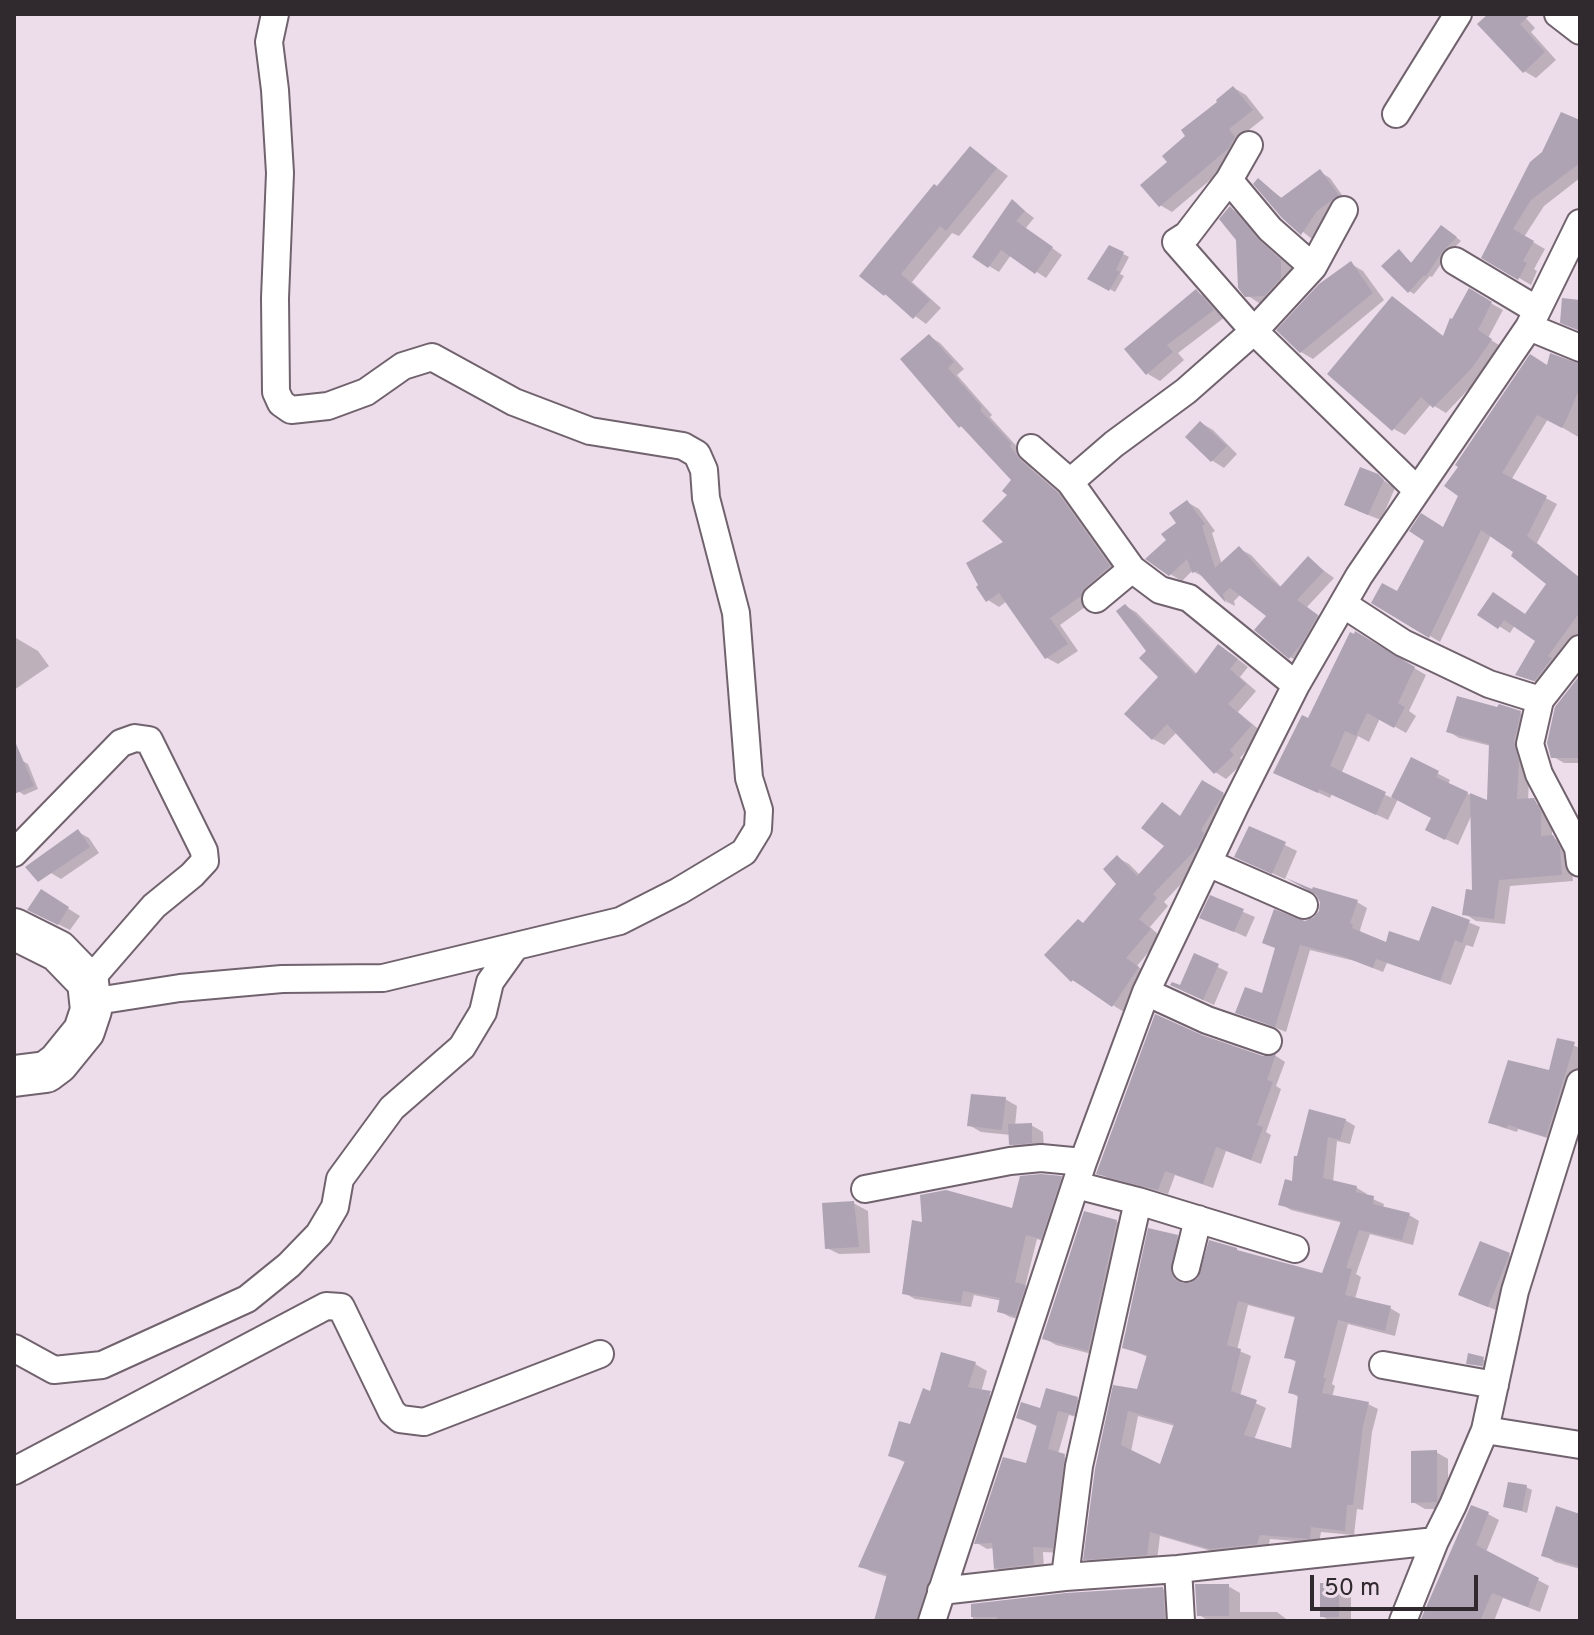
<!DOCTYPE html>
<html>
<head>
<meta charset="utf-8">
<style>
  body { margin:0 }
  #map { position:relative; width:1594px; height:1635px; overflow:hidden; background:#eddcea; font-family:Overpass,sans-serif }
  canvas { display:block }
  .frame { position:absolute; inset:0; border:16px solid #302a2f; pointer-events:none }
  .scale { position:absolute; left:1310px; top:1575px; width:168px; height:36px; box-sizing:border-box; border:4px solid #302a2f; border-top:0; padding-left:10px; font-size:24px; line-height:28px; white-space:nowrap; color:#302a2f; -webkit-text-stroke:6px #eddcea; paint-order:stroke }
</style>
</head>
<body>
<div id="map">
<canvas width="1594" height="1635"></canvas>
<div class="frame"></div>
<div class="scale">50 m</div>
</div>
<script>
const context = document.querySelector('canvas').getContext('2d');
context.lineJoin = 'round';
function fillPath(path, color) { context.fillStyle = color; context.fill(path, 'evenodd'); }
const shape = rows => new Path2D(rows.map(r => 'M' + r).join(''));
function stroke(path, color, width, dash) { context.strokeStyle = color; context.lineWidth = width; context.lineCap = dash ? 'butt' : 'round'; context.setLineDash(dash || []); context.stroke(path); }
const shadow = shape([
  [1491,14,1522,14,1535,28,1531,32,1556,60,1536,78,1524,71],
  [1234,88,1246,95,1264,118,1240,137,1240,155,1172,212,1160,205],
  [1580,123,1580,178,1544,206,1524,237,1545,249,1534,269,1537,271,1531,285,1484,257],
  [970,148,1008,176,959,236,952,233,912,282,941,308,926,324,885,294,938,188],
  [1320,172,1330,178,1347,202,1327,216,1312,239,1283,216,1259,181,1283,199],
  [1012,201,1034,218,1025,229,1062,255,1046,278,1011,255,999,272,989,266],
  [1230,208,1242,215,1270,249,1292,268,1293,285,1277,302,1259,303,1247,295],
  [1447,230,1461,241,1447,255,1432,277,1430,276,1414,294,1409,291,1399,252,1413,264],
  [1110,247,1129,257,1120,274,1124,276,1115,292,1090,278],
  [1351,264,1363,271,1384,300,1313,359,1301,352],
  [1469,291,1503,310,1488,338,1502,347,1483,374,1446,413,1431,404,1405,435,1394,429,1393,298,1444,337],
  [1196,292,1208,298,1225,317,1178,353,1184,360,1160,381,1148,374],
  [929,336,940,343,964,369,957,375,992,415,990,417,1021,451,1032,469,1069,501,1120,573,1092,602,1060,625,1078,651,1058,664,1047,658,1007,601,999,607,988,600,1006,542,1010,495,1014,480,969,431,960,426],
  [1580,366,1580,438,1548,419,1511,480,1557,504,1537,543,1580,578,1580,632,1557,663,1546,686,1518,675,1538,641,1515,625,1510,633,1480,614,1526,616,1549,584,1516,552,1491,535,1440,642,1374,602,1398,594,1444,529,1549,368],
  [1201,423,1213,430,1237,454,1224,468,1213,461,1188,437],
  [1377,476,1395,488,1381,520,1358,511],
  [1187,502,1199,509,1215,531,1212,533,1222,565,1240,549,1251,555,1282,588,1308,559,1334,578,1307,607,1328,623,1301,663,1290,657,1269,615,1241,594,1234,601,1235,606,1227,602,1206,578,1192,571,1182,581,1170,574,1168,540,1179,523],
  [1125,606,1136,612,1198,675,1230,653,1248,667,1240,677,1256,691,1238,712,1262,732,1240,758,1244,762,1226,779,1215,772,1177,732,1164,745,1153,739,1161,677],
  [1356,634,1426,675,1409,711,1416,716,1406,733,1380,718,1369,742,1358,736,1341,774,1392,798,1412,760,1450,780,1448,784,1489,804,1491,746,1459,738,1448,731,1520,713,1532,719,1528,801,1545,807,1552,820,1552,837,1564,844,1571,856,1573,881,1510,886,1505,924,1476,921,1465,914,1474,892,1472,814,1458,845,1439,836,1433,818,1398,799,1388,820,1332,794,1330,798,1275,773,1309,720],
  [16,638,38,651,49,666,14,690,14,639],
  [1580,678,1580,763,1564,763,1552,756],
  [23,761,28,764,38,789,24,795,14,788,14,764],
  [1203,782,1234,801,1209,854,1164,902,1168,906,1150,927,1161,937,1137,966,1150,975,1124,1012,1072,980,1084,925,1119,884,1118,858,1129,864,1140,875,1166,846,1163,804,1181,817],
  [1250,828,1297,851,1285,879,1249,863],
  [78,832,89,838,99,853,61,879,51,873,43,855],
  [1318,894,1357,902,1367,908,1360,930,1362,935,1387,944,1421,943,1433,908,1480,927,1473,947,1466,945,1451,985,1387,963,1383,972,1355,961,1310,950,1286,1032,1237,1012,1263,995,1305,923,1315,919,1321,911,1322,902],
  [1211,898,1255,917,1246,937,1202,917],
  [53,899,80,916,70,930,42,916],
  [1195,956,1228,972,1214,1005,1183,991,1181,987],
  [1559,1040,1580,1048,1580,1065,1557,1141,1518,1129,1517,1132,1501,1127,1491,1122,1550,1072],
  [1276,1056,1285,1062,1276,1086,1281,1089,1266,1132,1271,1135,1261,1164,1226,1151,1213,1188,1175,1175,1168,1194,1108,1178,1099,1173,1263,1058],
  [1005,1099,1017,1106,1015,1126,1031,1125,1043,1132,1044,1149,1023,1151,1011,1144,1011,1135,981,1132,969,1125],
  [1345,1120,1355,1126,1350,1144,1337,1141,1333,1182,1357,1188,1367,1194,1366,1196,1384,1204,1383,1208,1409,1215,1419,1221,1413,1245,1370,1234,1356,1274,1361,1277,1355,1299,1390,1308,1400,1314,1395,1336,1348,1324,1332,1384,1335,1386,1332,1397,1368,1404,1378,1409,1372,1432,1363,1510,1357,1509,1354,1535,1321,1532,1319,1543,1270,1539,1268,1549,1222,1554,1160,1536,1157,1560,1095,1564,1085,1559,1115,1388,1139,1392,1148,1357,1124,1347,1177,1237,1187,1243,1180,1279,1184,1285,1190,1286,1236,1250,1323,1276,1343,1223,1291,1210,1281,1204,1294,1184,1296,1158],
  [1248,1305,1297,1318,1287,1357,1298,1363,1290,1392,1300,1398,1292,1450,1254,1440,1266,1408,1240,1396,1251,1356,1237,1350],
  [1138,1416,1175,1426,1161,1467,1131,1452],
  [1061,1178,1071,1184,1052,1244,1037,1239,1025,1287,1036,1292,1026,1321,1010,1317,999,1311,1002,1301,974,1295,971,1307,915,1299,904,1293,924,1224,1013,1210],
  [855,1204,868,1211,870,1253,839,1254,827,1248,824,1205],
  [1085,1214,1117,1222,1129,1228,1100,1356,1056,1345,1044,1338],
  [1509,1255,1521,1262,1501,1312,1473,1301],
  [1470,1355,1489,1362,1488,1368,1468,1363],
  [975,1364,987,1371,981,1392,1002,1400,929,1621,874,1621,888,1577,872,1572,860,1566,906,1463,890,1455,932,1393],
  [1077,1399,1088,1405,1084,1419,1069,1415,1058,1454,1075,1462,1063,1553,1043,1552,1044,1570,1006,1574,996,1568,994,1548,987,1549,977,1543,1028,1465,1038,1427,1018,1417],
  [1436,1452,1448,1459,1448,1509,1425,1509,1413,1502],
  [1526,1487,1532,1490,1527,1513,1506,1506],
  [1488,1514,1499,1520,1486,1552,1549,1586,1540,1612,1503,1598,1494,1621,1423,1621],
  [1580,1516,1580,1569,1555,1562,1544,1555],
  [1338,1585,1351,1592,1351,1621,1330,1621,1322,1616],
  [1228,1586,1240,1593,1240,1612,1277,1612,1289,1621,1209,1621,1199,1615],
  [1163,1589,1174,1596,1176,1621,973,1621,973,1605]
]);
const building = shape([
  [1488,14,1531,14,1520,24,1545,52,1523,73,1477,24],
  [1233,86,1253,110,1229,129,1235,137,1228,149,1159,207,1140,185,1167,162,1162,156,1185,136,1181,130,1217,102,1216,100],
  [1561,112,1580,120,1580,163,1531,200,1513,229,1534,241,1523,261,1527,263,1518,280,1481,258,1530,162,1542,152],
  [970,146,997,168,946,231,940,226,901,274,930,300,913,319,885,294,884,296,859,276,916,206,934,184,937,186],
  [1320,169,1339,195,1317,211,1301,235,1282,218,1253,184,1258,178,1281,198],
  [1012,199,1025,211,1016,221,1053,247,1035,274,1001,250,988,268,972,257],
  [1230,206,1258,239,1281,260,1281,278,1264,296,1245,297,1238,288,1236,240,1219,219],
  [1441,225,1457,237,1442,252,1426,276,1424,275,1408,293,1381,266,1399,249,1411,263],
  [1109,245,1124,252,1116,270,1120,272,1109,291,1087,279],
  [1351,261,1373,293,1300,353,1276,330,1319,284],
  [1469,288,1492,302,1478,330,1492,339,1472,368,1433,408,1421,397,1392,431,1327,374,1392,296,1443,336,1450,318,1452,319],
  [1196,289,1214,310,1167,345,1173,352,1146,375,1124,349],
  [1562,298,1580,300,1580,331,1560,323],
  [929,334,954,362,948,368,982,407,980,410,1012,444,1010,446,1020,460,1058,493,1110,566,1086,587,1081,596,1050,618,1068,644,1045,659,999,593,986,602,976,587,978,585,966,563,1003,542,982,521,1007,495,1002,491,1011,480,961,426,959,428,900,359],
  [1550,353,1580,364,1580,387,1568,416,1562,428,1537,415,1502,473,1547,496,1527,536,1580,578,1580,612,1548,656,1552,658,1534,681,1515,675,1535,641,1504,620,1498,629,1477,615,1493,592,1525,614,1546,584,1511,556,1513,552,1481,530,1429,638,1371,603,1382,583,1397,591,1424,541,1409,531,1421,513,1443,527,1458,496,1444,486,1458,467,1455,465,1530,354,1547,365],
  [1200,421,1227,446,1211,462,1185,437],
  [1360,467,1378,474,1384,480,1368,515,1344,505],
  [1187,500,1205,524,1202,526,1215,568,1239,546,1264,574,1280,587,1308,556,1324,571,1297,600,1318,615,1302,643,1289,659,1254,630,1266,616,1230,588,1223,594,1226,603,1197,571,1192,573,1187,559,1169,576,1145,559,1166,540,1161,534,1176,523,1169,513],
  [1125,604,1195,675,1218,644,1238,659,1230,669,1246,684,1228,704,1252,725,1230,750,1234,755,1214,774,1167,724,1152,740,1124,714,1158,677,1139,658,1146,651,1116,611],
  [1355,631,1415,667,1398,703,1405,707,1394,728,1367,713,1356,736,1345,731,1330,766,1386,792,1376,815,1319,789,1318,793,1273,773,1302,715,1308,718,1350,632,1354,634],
  [1580,675,1580,758,1551,758,1547,743,1555,707],
  [1457,696,1497,707,1499,704,1521,711,1514,741,1519,762,1517,799,1534,798,1541,812,1541,836,1553,835,1560,848,1562,875,1499,880,1494,919,1462,915,1466,889,1472,890,1470,793,1487,800,1489,744,1446,732],
  [14,739,34,786,14,794],
  [1411,757,1439,771,1436,777,1468,792,1445,840,1425,830,1431,818,1391,797],
  [1202,780,1224,793,1201,830,1204,833,1198,847,1153,894,1157,898,1139,919,1151,929,1126,958,1139,967,1112,1007,1073,980,1071,982,1044,955,1078,919,1083,923,1116,884,1103,869,1117,855,1137,876,1164,846,1141,828,1162,802,1180,816],
  [1249,826,1286,842,1272,874,1234,857],
  [78,829,90,847,38,882,25,867],
  [1286,878,1312,889,1313,887,1358,900,1350,923,1353,924,1352,928,1386,942,1389,931,1419,941,1432,906,1470,920,1462,943,1455,940,1440,981,1376,959,1373,968,1342,956,1300,945,1275,1027,1235,1013,1245,987,1262,993,1275,948,1262,943,1274,909,1305,921,1314,917,1319,911,1320,902,1316,895],
  [41,889,69,907,58,925,27,910],
  [1210,895,1244,909,1234,932,1199,918],
  [1194,953,1219,964,1203,1000,1170,985,1172,982,1180,985],
  [1155,1014,1202,1035,1263,1056,1276,1054,1267,1080,1273,1082,1257,1125,1263,1127,1251,1160,1216,1147,1203,1184,1165,1171,1158,1190,1096,1174],
  [1557,1038,1575,1042,1546,1137,1508,1125,1507,1128,1488,1123,1508,1060,1549,1070],
  [971,1094,1006,1097,1002,1130,967,1126],
  [1309,1109,1346,1119,1340,1140,1328,1137,1323,1178,1357,1186,1356,1192,1374,1196,1373,1204,1410,1213,1402,1240,1359,1230,1346,1268,1352,1269,1345,1295,1391,1306,1385,1331,1338,1320,1323,1378,1326,1378,1322,1393,1369,1402,1363,1426,1353,1505,1347,1505,1345,1531,1311,1527,1310,1539,1260,1535,1257,1544,1210,1549,1150,1532,1147,1555,1083,1560,1095,1469,1113,1385,1137,1389,1147,1355,1122,1348,1148,1228,1178,1235,1171,1272,1174,1279,1181,1283,1190,1283,1198,1278,1209,1240,1237,1248,1237,1250,1322,1273,1341,1221,1278,1205,1285,1179,1292,1181,1294,1156,1297,1156],
  [1238,1301,1295,1316,1284,1358,1296,1360,1288,1393,1298,1395,1291,1448,1244,1435,1257,1400,1231,1391,1241,1349,1227,1345],
  [1128,1411,1174,1424,1160,1464,1121,1445],
  [1032,1123,1032,1143,1009,1145,1008,1124],
  [1041,1174,1062,1176,1041,1239,1026,1235,1015,1282,1026,1285,1015,1316,997,1312,1000,1298,963,1291,961,1303,902,1294,912,1220,922,1222,920,1195,946,1190,1012,1208,1020,1176],
  [854,1201,859,1247,825,1249,822,1203],
  [1084,1211,1117,1220,1088,1351,1042,1339],
  [1480,1241,1510,1253,1488,1307,1458,1295],
  [941,1352,976,1362,968,1387,991,1391,916,1621,874,1621,887,1574,858,1567,905,1461,888,1456,899,1421,910,1424,923,1388,930,1391],
  [1468,1353,1484,1357,1482,1366,1466,1364],
  [1046,1388,1078,1397,1074,1415,1058,1411,1048,1449,1065,1454,1053,1548,1033,1547,1034,1564,994,1569,992,1543,974,1544,1003,1457,1026,1463,1037,1425,1016,1418,1021,1402,1040,1408],
  [1437,1450,1437,1502,1411,1503,1411,1451],
  [1508,1482,1527,1485,1522,1511,1503,1507],
  [1471,1505,1489,1512,1476,1545,1539,1578,1528,1607,1492,1593,1480,1621,1420,1621],
  [1556,1506,1580,1514,1580,1567,1541,1556],
  [1320,1583,1339,1583,1339,1617,1320,1617],
  [1195,1584,1229,1584,1229,1616,1197,1616],
  [1163,1587,1165,1621,997,1621,997,1617,971,1617,971,1604,1066,1593]
]);
const minor = shape([
  [1558,14,1580,31],
  [1396,114,1458,14],
  [1249,145,1229,180,1187,235,1176,242,1254,331,1417,490],
  [1229,180,1270,229,1313,267],
  [1455,261,1537,310],
  [1529,327,1580,348],
  [1031,448,1070,482,1132,569,1160,590,1189,598,1296,685],
  [1070,482,1114,444,1186,391,1254,331,1313,267,1344,210],
  [1096,599,1132,569],
  [1343,604,1403,643,1489,684,1540,700],
  [1580,649,1540,700,1530,744,1539,774,1578,848,1580,863],
  [14,853,121,743,135,738,149,740,204,851,205,861,192,875,154,906,88,982],
  [1208,863,1304,905],
  [1146,992,1207,1020,1268,1041],
  [90,1002,180,988,282,979,383,978,620,921,679,891,744,852,758,829,759,810,749,778,736,613,706,498,704,470,697,454,683,446,590,431,514,402,432,357,403,366,366,392,328,406,291,410,281,403,276,392,275,298,280,173,275,90,269,42,275,14],
  [865,1189,1010,1161,1041,1158,1083,1162],
  [1138,1201,1295,1249],
  [1186,1268,1198,1219],
  [14,1348,54,1370,102,1365,247,1299,289,1265,319,1234,335,1207,340,1179,392,1108,462,1047,483,1012,490,982,515,947],
  [1383,1365,1495,1385],
  [1485,1430,1580,1445],
  [14,1471,326,1306,341,1307,392,1412,400,1419,424,1422,600,1354],
  [1178,1569,1181,1621],
  [1065,1577,1079,1466,1138,1201,1076,1185],
  [941,1591,1065,1577,1178,1569,1435,1541],
  [932,1621,1083,1162,1146,992,1235,806,1296,685,1359,576,1529,327,1580,223],
  [1403,1621,1435,1541,1453,1505,1485,1430,1515,1291,1580,1083]
]);
const highway = shape([
  [14,929,58,951,88,982,91,1010,84,1031,58,1063,46,1072,14,1076]
]);
fillPath(shadow, '#0003');
fillPath(building, '#ada3b3');
stroke(minor, '#71636e', 30);
stroke(highway, '#71636e', 44);
stroke(minor, '#fff', 26);
stroke(highway, '#fff', 40);
</script>
</body>
</html>
